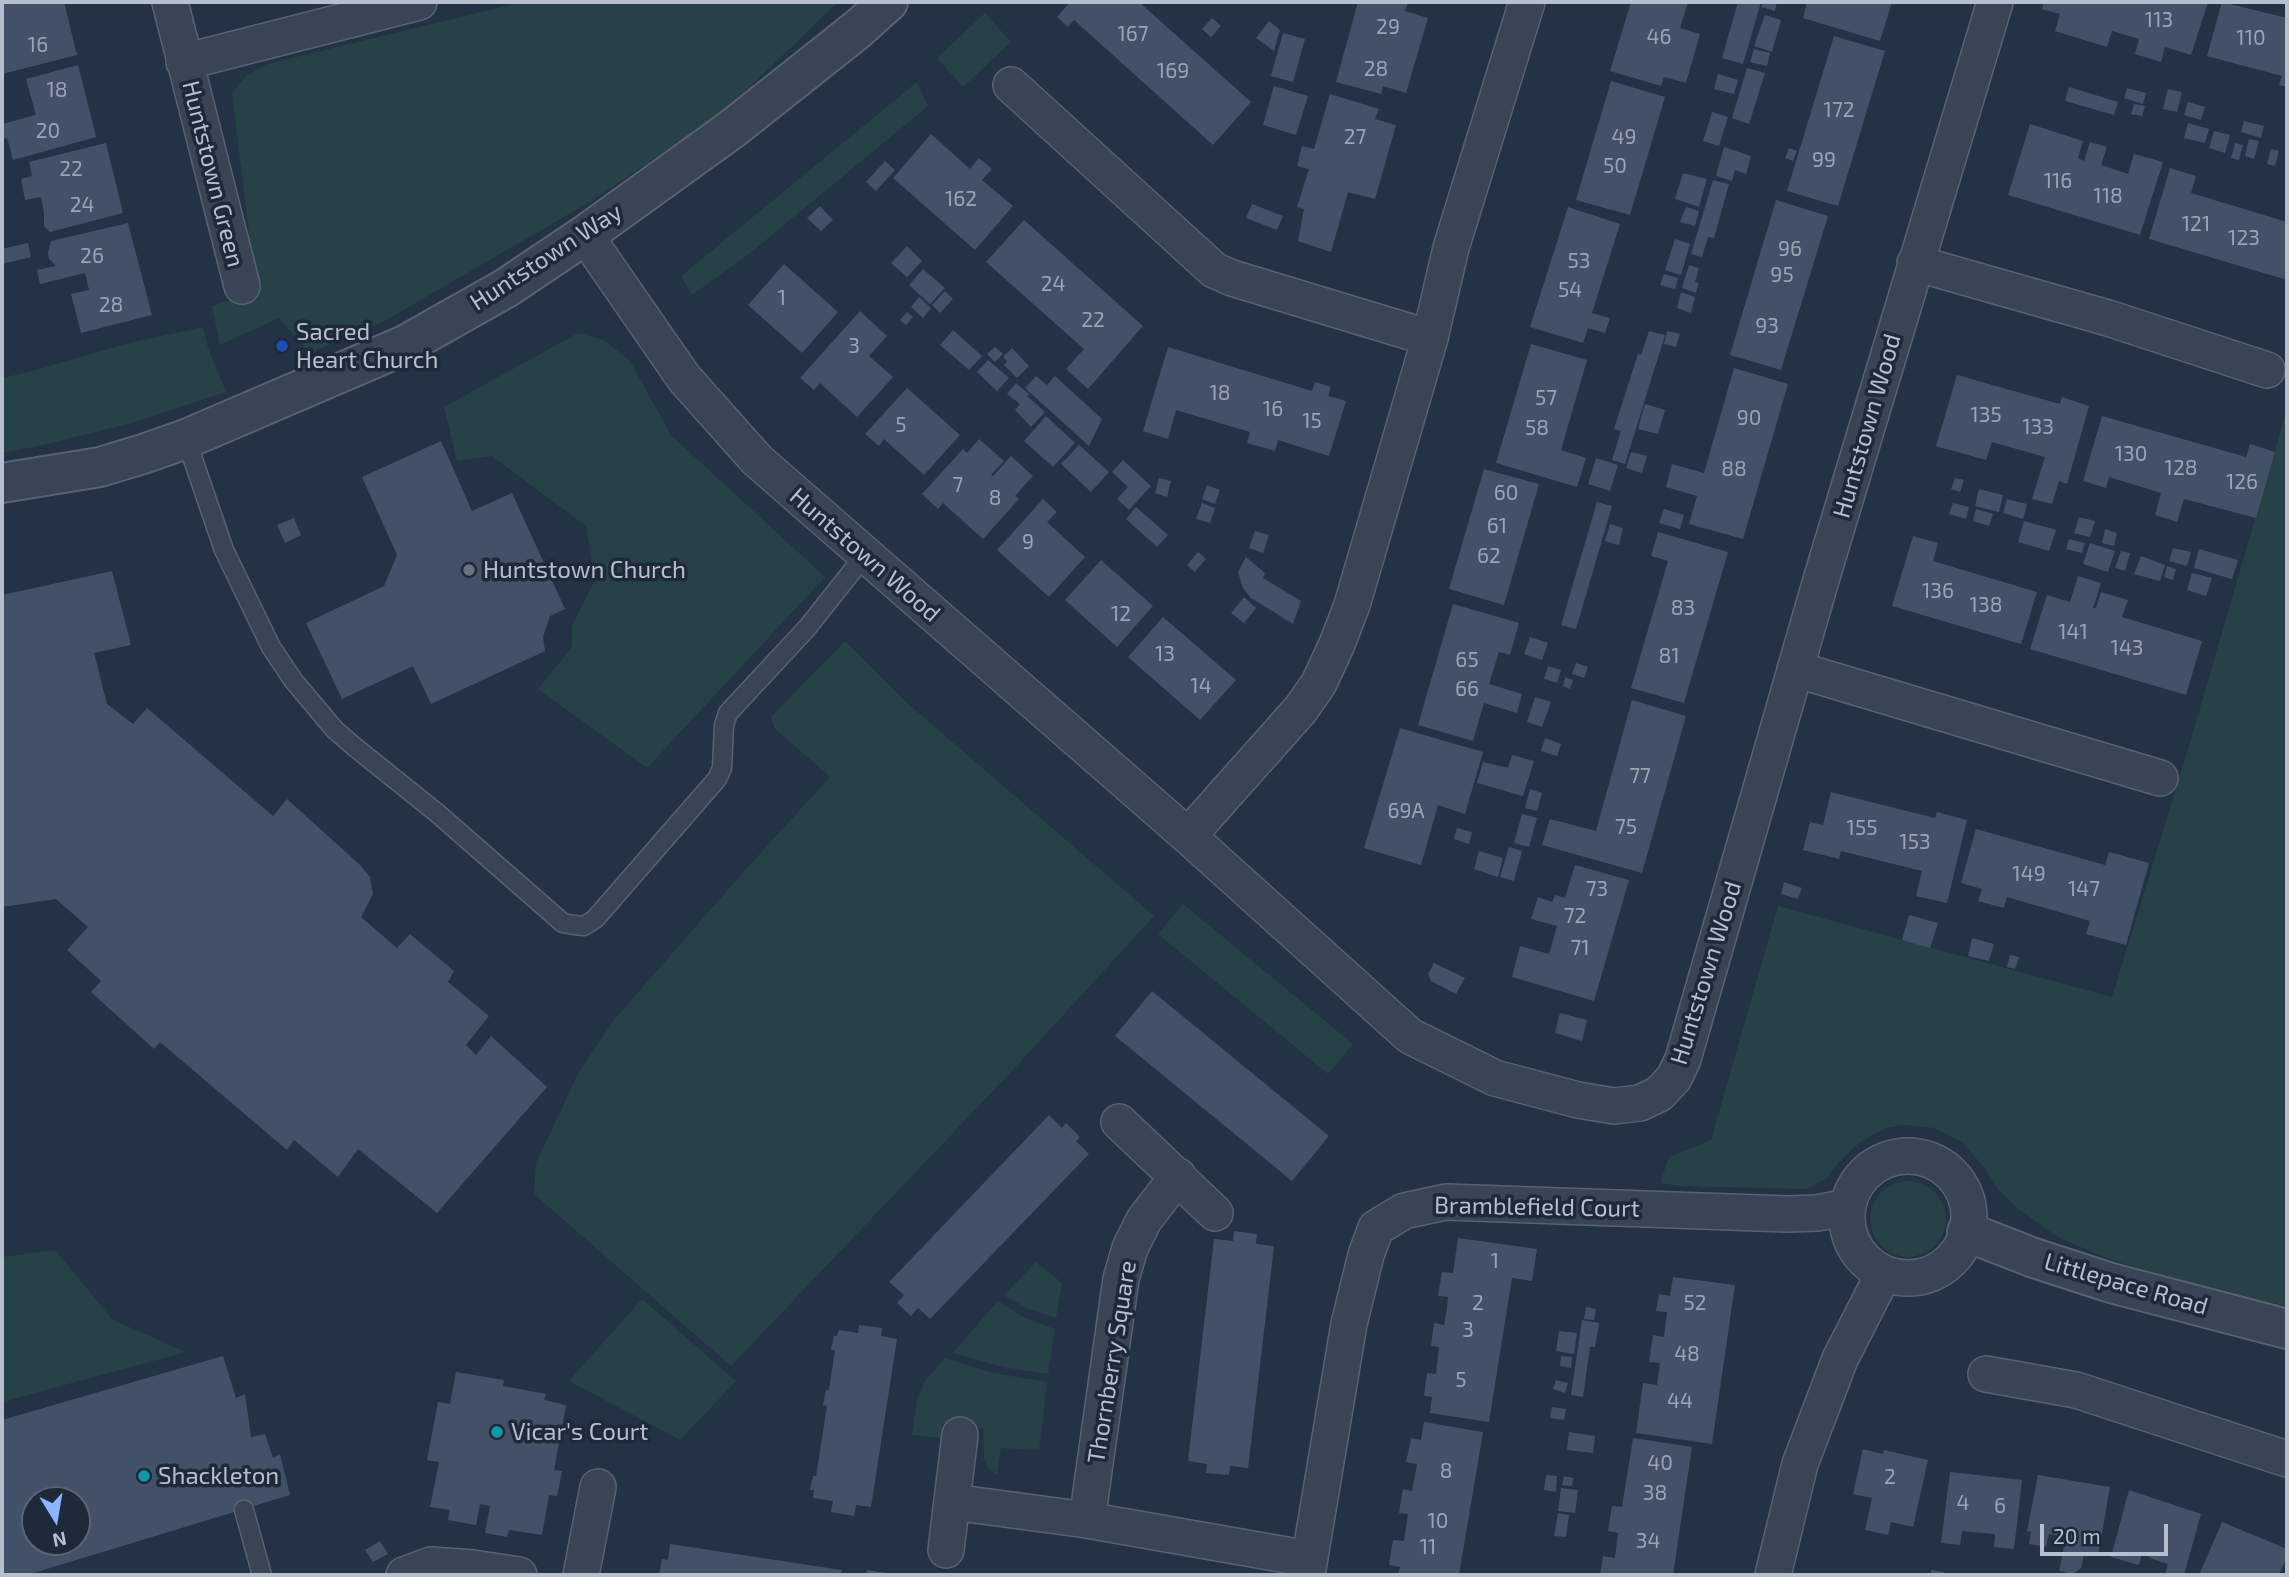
<!DOCTYPE html>
<html>
<head>
<meta charset="utf-8">
<style>
  body { margin:0 }
  #map { position:relative; width:2289px; height:1577px; overflow:hidden; background:#243245; font-family:"Exo 2",sans-serif }
  canvas { display:block }
  .frame { position:absolute; inset:0; border:4px solid #b7bfce; pointer-events:none }
  .north { position:absolute; left:21px; top:1486px; width:70px; height:70px; box-sizing:border-box; background:#1e293a; border:2px solid #5b6575; border-radius:50%; rotate:169deg; font-size:19px; font-weight:700; line-height:28px; text-align:center; color:#b7bfce }
  .north::after { content:''; display:block; margin:auto; width:24px; height:32px; background:#8bb5ff; clip-path:polygon(50% 0,100% 100%,50% 72%,0 100%) }
  .scale { position:absolute; left:2040px; top:1524px; width:128px; height:32px; box-sizing:border-box; border:4px solid #b7bfce; border-top:0; padding-left:9px; font-size:21px; line-height:24px; white-space:nowrap; color:#b7bfce; -webkit-text-stroke:5px #1e293a; paint-order:stroke }
</style>
</head>
<body>
<div id="map">
<canvas width="2289" height="1577"></canvas>
<div class="frame"></div>
<div class="north">N</div>
<div class="scale">20 m</div>
</div>
<script>
const context = document.querySelector('canvas').getContext('2d');
context.lineJoin = 'round';
function fillPath(path, color) { context.fillStyle = color; context.fill(path, 'evenodd'); }
const shape = rows => new Path2D(rows.map(r => 'M' + r).join(''));
function stroke(path, color, width, dash) { context.strokeStyle = color; context.lineWidth = width; context.lineCap = dash ? 'butt' : 'round'; context.setLineDash(dash || []); context.stroke(path); }
function label(font, color, halo, rows, align = 'center') {
  context.font = font + ' "Exo 2",sans-serif'; context.lineWidth = 7; context.setLineDash([]); context.textBaseline = 'middle'; context.strokeStyle = halo; context.fillStyle = color; for (const [text, x, y, turn = 0] of rows) {
    context.save(); context.translate(x, y); context.rotate((+turn || 0) * Math.PI / 180); context.textAlign = isNaN(turn) ? turn : align; if (halo) context.strokeText(text, 0, 0); context.fillText(text, 0, 0); context.restore();
  }
}
const green = shape([
  [523,2,838,2,725,111,588,203,381,323,310,353,279,318,220,345,212,306,256,291,232,93,246,76,267,64],
  [985,13,1011,42,963,87,937,58],
  [917,82,928,106,749,254,692,295,681,276],
  [203,327,208,348,226,392,132,423,43,445,2,453,2,378,29,372,125,344],
  [578,333,604,340,630,361,671,435,825,577,647,768,538,689,572,647,572,625,595,580,586,526,492,456,457,461,444,407],
  [2287,409,2287,1306,2205,1289,2112,1260,2059,1238,2017,1208,1997,1188,1984,1167,1962,1142,1934,1128,1905,1125,1885,1128,1859,1143,1839,1162,1826,1179,1806,1189,1678,1186,1660,1183,1669,1157,1711,1140,1778,906,2112,997,2189,746],
  [845,641,906,702,1154,916,1011,1072,731,1366,534,1194,536,1163,578,1074,613,1021,746,869,830,777,774,728,771,717],
  [1183,904,1353,1044,1328,1074,1158,934],
  '1870 1219a38 38 0 1 1 76 0a38 38 0 1 1-76 0Z',
  [55,1250,113,1320,186,1352,2,1402,2,1257],
  [1036,1262,1062,1283,1056,1318,1026,1308,1004,1295],
  [642,1299,736,1381,680,1440,569,1381],
  [998,1301,1023,1317,1055,1329,1048,1374,1003,1367,953,1353],
  [945,1358,993,1373,1047,1382,1039,1450,1001,1448,997,1475,988,1468,984,1459,983,1429,943,1423,941,1438,912,1435,917,1399,925,1381]
]);
const building = shape([
  [2,2,64,2,77,55,2,74],
  [1070,2,1139,2,1251,102,1213,145,1074,20,1068,27,1057,17],
  [1358,2,1408,2,1405,11,1428,18,1406,93,1383,86,1381,94,1336,82],
  [1631,2,1688,2,1680,28,1700,34,1686,83,1664,77,1661,86,1610,71],
  [1738,2,1761,2,1743,64,1722,58],
  [1763,2,1777,2,1775,11,1761,7],
  [1807,2,1892,2,1880,41,1803,18],
  [2044,2,2208,2,2191,55,2165,47,2161,62,2135,54,2139,39,2112,31,2107,47,2055,31,2060,14,2042,9],
  [2222,2,2287,18,2287,87,2279,85,2282,76,2207,56],
  [1765,15,1781,20,1772,52,1754,46],
  [1212,18,1221,26,1211,37,1202,29],
  [1269,21,1280,30,1274,51,1256,38],
  [1283,33,1305,39,1293,82,1271,76],
  [1834,36,1885,51,1838,206,1787,191],
  [1754,49,1770,53,1767,66,1750,62],
  [78,65,96,137,13,160,7,138,2,139,2,124,36,115,26,79],
  [1747,68,1765,73,1749,124,1732,118],
  [1718,74,1738,80,1734,94,1714,89],
  [1611,81,1665,97,1630,215,1576,200],
  [1274,86,1308,96,1296,135,1263,125],
  [2069,87,2118,102,2114,115,2065,101],
  [2127,88,2146,93,2143,104,2124,98],
  [2168,89,2182,92,2177,112,2163,109],
  [1330,94,1379,109,1375,119,1396,125,1375,199,1348,192,1331,252,1298,241,1304,209,1297,207,1309,169,1297,166,1302,146,1314,149],
  [2188,102,2205,107,2201,120,2184,115],
  [2134,104,2145,106,2142,116,2131,114],
  [1712,112,1728,117,1719,146,1703,141],
  [2244,121,2264,126,2261,138,2241,132],
  [2188,123,2209,129,2205,143,2184,138],
  [2030,124,2083,141,2078,158,2084,161,2090,142,2107,147,2101,165,2128,174,2134,154,2163,162,2140,235,2008,195],
  [2214,131,2230,135,2225,153,2209,148],
  [931,134,970,169,979,158,992,169,982,180,1013,206,975,250,893,178],
  [2249,139,2259,141,2254,159,2245,156],
  [106,143,123,213,50,232,44,226,44,213,41,197,25,200,21,179,32,176,29,162],
  [2235,143,2243,145,2239,160,2231,158],
  [1724,147,1751,156,1746,174,1735,170,1732,181,1716,176],
  [1789,148,1797,151,1793,161,1785,158],
  [2271,149,2279,151,2275,166,2267,164],
  [885,161,895,170,876,191,866,182],
  [2170,168,2196,176,2191,193,2287,222,2287,280,2149,239],
  [1683,173,1707,179,1699,207,1675,199],
  [1713,180,1729,184,1714,238,1708,237,1702,257,1691,254],
  [1776,200,1828,216,1781,370,1730,355],
  [1252,204,1283,216,1277,230,1246,218],
  [820,206,833,220,821,231,807,218],
  [1568,207,1620,224,1592,313,1610,318,1605,333,1588,328,1583,343,1530,327],
  [1686,207,1699,211,1695,226,1680,222],
  [1024,220,1143,326,1088,389,1066,369,1084,349,986,262],
  [128,223,152,315,81,333,71,294,89,290,85,273,40,284,37,270,56,266,49,259,48,253,51,241],
  [1675,239,1690,244,1681,275,1665,270],
  [28,243,31,257,2,264,2,249],
  [907,246,922,261,907,277,891,263],
  [784,264,838,312,802,353,748,305],
  [1689,265,1699,268,1695,282,1699,283,1696,293,1682,288],
  [923,269,945,288,930,304,909,285],
  [1664,274,1678,278,1675,289,1660,285],
  [945,291,953,299,940,313,932,305],
  [1681,292,1695,297,1691,313,1677,308],
  [919,297,931,308,923,318,911,307],
  [860,311,887,336,869,356,893,377,857,417,820,383,814,390,800,378],
  [907,312,913,317,906,325,900,320],
  [953,330,982,356,969,370,940,345],
  [1649,331,1665,335,1625,464,1612,460,1621,431,1614,429,1638,354,1641,355],
  [1667,331,1680,334,1676,347,1664,344],
  [1531,344,1587,360,1561,450,1586,458,1577,487,1496,463],
  [995,347,1003,354,995,362,987,354],
  [1168,347,1312,391,1315,382,1331,387,1328,396,1346,401,1329,456,1278,440,1275,451,1247,443,1250,432,1176,410,1168,439,1143,431],
  [1012,348,1029,366,1017,378,1004,365,1007,361,1003,357],
  [988,360,1009,378,997,391,977,372],
  [1734,368,1788,384,1743,539,1689,524,1697,496,1666,487,1672,464,1704,473],
  [1957,375,2060,404,2062,397,2089,406,2067,484,2059,481,2052,504,2032,499,2045,457,1992,442,1986,460,1936,446],
  [1036,376,1047,385,1055,376,1102,419,1089,446,1025,388],
  [1016,383,1029,394,1027,396,1045,412,1031,427,1015,410,1020,404,1007,394],
  [907,388,960,435,924,475,884,439,879,446,865,434],
  [1645,404,1665,410,1658,434,1638,429],
  [1046,416,1075,443,1053,467,1024,441],
  [2102,416,2246,457,2250,444,2275,452,2256,518,2184,499,2177,522,2155,515,2161,493,2109,477,2106,488,2083,481],
  [979,439,1004,461,991,475,993,476,1011,456,1033,476,1015,496,1019,499,983,539,943,503,938,509,922,494,963,449,967,453],
  [441,441,472,511,512,493,565,609,550,616,543,637,545,651,431,704,413,666,342,699,306,623,384,586,397,555,362,477],
  [1079,445,1109,472,1091,492,1061,464],
  [1631,452,1647,456,1642,473,1626,468],
  [1596,458,1618,465,1610,491,1588,484],
  [1123,460,1151,486,1129,510,1117,499,1128,487,1112,472],
  [1484,469,1539,484,1504,605,1449,589],
  [1159,478,1171,481,1167,497,1155,493],
  [1955,478,1964,480,1960,492,1951,489],
  [1207,485,1220,490,1215,504,1202,499],
  [1979,489,2003,495,1999,512,1975,506],
  [1043,499,1057,512,1047,522,1085,557,1049,597,997,550],
  [2007,499,2027,504,2023,519,2003,513],
  [1597,502,1612,506,1576,629,1561,625],
  [1202,503,1215,508,1210,523,1196,519],
  [1953,503,1969,507,1966,519,1949,514],
  [1136,507,1168,535,1157,547,1126,519],
  [1664,509,1684,515,1680,529,1659,523],
  [1976,509,1993,514,1989,526,1973,521],
  [2079,517,2095,521,2090,537,2074,533],
  [294,518,301,535,285,543,277,525],
  [2024,521,2056,530,2049,551,2018,542],
  [1610,524,1623,528,1619,545,1605,541],
  [2105,529,2117,533,2114,546,2102,543],
  [1255,531,1269,535,1263,553,1249,548],
  [1658,532,1728,552,1684,703,1631,688,1668,561,1651,556],
  [1913,536,1938,543,1933,561,2037,592,2021,644,1892,606],
  [2069,539,2085,543,2082,553,2066,549],
  [2090,543,2115,551,2108,572,2083,564],
  [2173,548,2191,552,2187,566,2169,561],
  [2199,549,2238,560,2232,579,2194,568],
  [2121,551,2130,553,2125,571,2115,568],
  [1198,552,1206,559,1195,572,1187,565],
  [2141,556,2165,565,2160,581,2134,574],
  [1246,557,1265,573,1263,578,1301,601,1293,624,1251,598,1243,588,1238,572],
  [1101,560,1153,606,1117,647,1065,600],
  [2167,566,2176,569,2173,580,2164,577],
  [112,571,131,645,94,653,107,704,133,724,147,708,273,816,287,799,360,865,370,877,373,894,361,917,397,948,410,934,454,971,448,982,489,1016,466,1045,476,1055,491,1036,547,1087,437,1213,358,1149,338,1177,294,1140,287,1150,160,1042,154,1049,91,992,101,981,67,950,88,927,56,899,2,907,2,595],
  [2192,573,2212,578,2206,596,2187,590],
  [2078,576,2101,583,2093,608,2096,608,2101,592,2128,600,2122,617,2202,641,2186,695,2030,649,2047,595,2070,602],
  [1244,597,1256,608,1244,623,1231,613],
  [1453,604,1519,623,1510,655,1499,652,1489,684,1522,694,1517,713,1484,703,1473,741,1418,725],
  [1163,617,1236,680,1200,720,1128,657],
  [1530,637,1548,643,1542,660,1524,654],
  [1576,663,1588,667,1584,678,1572,674],
  [1548,666,1561,670,1557,683,1544,679],
  [1565,677,1573,680,1570,689,1563,686],
  [1535,697,1551,702,1542,727,1527,722],
  [1632,700,1686,716,1642,873,1542,845,1550,819,1596,831],
  [1400,728,1483,752,1465,814,1438,805,1421,865,1364,848],
  [1545,738,1561,744,1557,756,1541,751],
  [1512,755,1534,761,1523,796,1477,783,1483,762,1508,768],
  [1530,789,1542,793,1537,811,1525,808],
  [1831,792,1935,818,1937,812,1967,820,1947,903,1916,896,1922,871,1841,851,1839,859,1803,850,1810,822,1823,825],
  [1522,814,1537,818,1529,847,1514,843],
  [1457,828,1472,832,1469,844,1454,839],
  [1976,829,2105,865,2109,852,2149,863,2126,945,2086,934,2090,921,2007,897,2004,908,1978,901,1982,889,1961,883],
  [1509,847,1522,851,1514,881,1500,877],
  [1479,851,1503,858,1498,877,1474,869],
  [1575,865,1629,880,1594,1001,1512,977,1520,946,1549,954,1557,926,1531,919,1538,897,1552,902,1555,895,1565,898],
  [1784,882,1802,888,1798,899,1781,894],
  [1909,915,1938,923,1930,948,1902,940],
  [1972,938,1994,944,1989,961,1968,956],
  [2010,955,2019,957,2015,969,2007,967],
  [1434,963,1465,978,1456,994,1431,981,1428,974],
  [1152,991,1329,1136,1292,1181,1115,1036],
  [1560,1013,1587,1020,1582,1041,1555,1033],
  [1049,1115,1062,1128,1066,1123,1080,1137,1076,1141,1089,1154,930,1319,918,1308,911,1316,897,1303,904,1295,889,1282],
  [1234,1231,1257,1234,1256,1244,1274,1246,1248,1468,1230,1466,1229,1475,1206,1473,1207,1464,1188,1461,1214,1239,1233,1241],
  [1458,1238,1537,1249,1532,1281,1512,1278,1489,1422,1430,1413,1432,1397,1424,1396,1427,1373,1436,1374,1439,1347,1431,1346,1434,1323,1444,1325,1447,1308,1448,1297,1438,1296,1442,1272,1453,1273],
  [1673,1277,1735,1285,1712,1444,1636,1433,1643,1383,1657,1385,1660,1363,1649,1362,1653,1335,1664,1337,1667,1312,1656,1311,1659,1294,1670,1296],
  [1586,1307,1596,1309,1594,1320,1584,1319],
  [1582,1320,1599,1323,1595,1347,1590,1347,1583,1397,1571,1395],
  [859,1325,882,1328,881,1336,897,1339,871,1507,856,1505,854,1516,831,1512,833,1501,813,1498,814,1490,810,1490,813,1476,816,1476,827,1406,823,1405,826,1390,829,1390,835,1350,831,1350,834,1336,837,1336,839,1330,858,1333],
  [1559,1331,1577,1333,1574,1354,1556,1351],
  [223,1356,236,1398,245,1394,251,1437,265,1434,273,1458,280,1454,290,1495,27,1575,2,1575,2,1420],
  [35,1500,77,1500,77,1542,35,1542],
  [1561,1356,1572,1357,1571,1368,1560,1366],
  [456,1372,504,1380,503,1386,546,1394,544,1400,566,1405,554,1470,562,1471,557,1496,549,1495,542,1535,509,1530,507,1537,485,1533,490,1506,480,1504,476,1525,448,1520,450,1510,430,1507,439,1462,427,1460,438,1402,450,1404],
  [1556,1380,1568,1383,1565,1393,1553,1389],
  [1552,1407,1566,1409,1564,1420,1550,1418],
  [1424,1422,1483,1432,1459,1575,1398,1575,1400,1567,1389,1565,1393,1540,1404,1541,1408,1514,1399,1513,1401,1500,1403,1489,1412,1491,1417,1464,1406,1462,1409,1449,1411,1438,1421,1440],
  [1569,1432,1595,1436,1593,1453,1567,1450],
  [1633,1438,1692,1447,1673,1575,1600,1575,1603,1556,1615,1558,1618,1533,1608,1531,1610,1519,1612,1506,1622,1507],
  [1863,1449,1883,1454,1884,1450,1928,1460,1913,1527,1891,1522,1888,1535,1865,1530,1872,1498,1853,1494],
  [1950,1472,2022,1480,2014,1549,1994,1547,1995,1534,1962,1531,1960,1545,1941,1543],
  [1546,1475,1557,1476,1556,1492,1544,1490],
  [2038,1475,2110,1487,2098,1555,2084,1553,2081,1568,2073,1574,2059,1571,2066,1537,2049,1534,2046,1547,2029,1544,2031,1532,2027,1531],
  [1564,1476,1573,1478,1572,1486,1562,1485],
  [1561,1488,1578,1490,1575,1513,1558,1511],
  [2129,1490,2201,1514,2184,1575,2165,1575,2168,1564,2152,1559,2142,1553,2139,1565,2111,1557],
  [1558,1513,1569,1515,1566,1537,1554,1536],
  [2222,1522,2287,1549,2287,1557,2279,1575,2199,1575],
  [380,1541,388,1554,373,1562,365,1550],
  [670,1544,842,1570,841,1575,659,1575,662,1559,668,1560],
  [867,1570,892,1574,892,1575,866,1575],
  [1931,1570,1944,1572,1944,1575,1931,1575]
]);
const service = shape([
  [186,439,224,550,271,647,293,680,335,730,356,748,437,813,563,923,574,925,584,926,595,919,717,779,722,768,724,725,728,713,807,628,865,555],
  [244,1510,262,1575]
]);
const minor = shape([
  [170,2,242,286],
  [184,62,419,2],
  [1011,85,1214,270,1232,278,1430,338],
  [585,235,684,378,757,460,1188,836,1410,1036,1495,1078,1578,1100,1614,1106,1640,1103,1659,1094,1674,1078,1683,1059,1821,580,1995,2],
  [1915,263,2108,318,2267,370],
  [1795,669,2160,778],
  [1188,836,1301,709,1319,683,1337,644,1352,605,1430,338,1451,248,1527,2],
  [1119,1122,1215,1213],
  '1847 1217a61 61 0 1 1 122 0a61 61 0 1 1-122 0Z',
  [1986,1374,2076,1390,2287,1459],
  [952,1502,1087,1520,1309,1559],
  [1087,1520,1121,1279,1130,1248,1144,1220,1178,1176],
  [946,1550,960,1435],
  [404,1575,431,1565,473,1568,519,1575],
  [581,1575,598,1487],
  [1307,1575,1349,1324,1366,1255,1376,1228,1404,1211,1446,1202,1787,1214,1817,1213,1848,1207],
  [1773,1575,1800,1464,1840,1359,1884,1273]
]);
const tertiary = shape([
  [2,483,100,467,143,454,186,439,405,345,506,288,585,235,732,129,858,29,888,2],
  [1967,1232,2034,1258,2111,1283,2287,1329]
]);
const markers = [
  [282,346,7,"#1a4fb4"],
  [469,570,7,"#6b7280"],
  [497,1432,7,"#0f9aa8"],
  [144,1476,7,"#0f9aa8"]
];
const numberNames = [
  ["113",2159,20],
  ["29",1388,27],
  ["167",1133,34],
  ["46",1659,37],
  ["110",2251,38],
  ["16",38,45],
  ["28",1376,69],
  ["169",1173,71],
  ["18",57,90],
  ["172",1839,110],
  ["20",48,131],
  ["27",1355,137],
  ["49",1624,137],
  ["99",1824,160],
  ["50",1615,166],
  ["22",71,169],
  ["116",2058,181],
  ["118",2108,196],
  ["162",961,199],
  ["24",82,205],
  ["121",2196,224],
  ["123",2244,238],
  ["96",1790,249],
  ["26",92,256],
  ["53",1579,261],
  ["95",1782,275],
  ["24",1053,284],
  ["54",1570,290],
  ["1",782,298],
  ["28",111,305],
  ["22",1093,320],
  ["93",1767,326],
  ["3",854,346],
  ["18",1220,393],
  ["57",1546,398],
  ["16",1273,409],
  ["135",1986,415],
  ["90",1749,418],
  ["15",1312,421],
  ["5",901,425],
  ["133",2038,427],
  ["58",1537,428],
  ["130",2131,454],
  ["128",2181,468],
  ["88",1734,469],
  ["126",2242,482],
  ["7",958,485],
  ["60",1506,493],
  ["8",995,498],
  ["61",1497,526],
  ["9",1028,542],
  ["62",1489,556],
  ["136",1938,591],
  ["138",1986,605],
  ["83",1683,608],
  ["12",1121,614],
  ["141",2073,632],
  ["143",2127,648],
  ["13",1165,654],
  ["81",1669,656],
  ["65",1467,660],
  ["14",1201,686],
  ["66",1467,689],
  ["77",1640,776],
  ["69A",1406,811],
  ["75",1626,827],
  ["155",1862,828],
  ["153",1915,842],
  ["149",2029,874],
  ["73",1597,889],
  ["147",2084,889],
  ["72",1575,916],
  ["71",1580,948],
  ["1",1495,1261],
  ["2",1478,1303],
  ["52",1695,1303],
  ["3",1468,1330],
  ["48",1687,1354],
  ["5",1461,1380],
  ["44",1680,1401],
  ["40",1660,1463],
  ["8",1446,1471],
  ["2",1890,1477],
  ["38",1655,1493],
  ["4",1963,1503],
  ["6",2000,1506],
  ["10",1438,1521],
  ["34",1648,1541],
  ["11",1428,1547]
];
const streetNames = [
  ["Huntstown Green",213,174,76],
  ["Huntstown Way",546,257,-33],
  ["Huntstown Wood",1867,426,-74],
  ["Huntstown Wood",865,555,41],
  ["Huntstown Wood",1706,973,-73],
  ["Bramblefield Court",1537,1207,1],
  ["Littlepace Road",2126,1284,16],
  ["Thornberry Square",1112,1362,-81]
];
const poiNames = [
  ["Sacred",296,332],
  ["Heart Church",296,360],
  ["Huntstown Church",483,570],
  ["Vicar's Court",511,1432],
  ["Shackleton",158,1476]
];
fillPath(green, '#264246');
fillPath(building, '#435168');
stroke(service, '#586272', 21);
stroke(minor, '#586272', 38);
stroke(tertiary, '#586272', 42);
stroke(service, '#394455', 18);
stroke(minor, '#394455', 35);
stroke(tertiary, '#394455', 38);
for (const [x, y, r, color] of markers) { const dot = new Path2D(); dot.arc(x, y, r, 0, 2 * Math.PI); context.fillStyle = color; context.fill(dot); stroke(dot, '#1e293a', 2.5); }
label('21px', '#9aa4b4', null, numberNames);
label('24px', '#b7bfce', '#1e293a', streetNames);
label('24px', '#b7bfce', '#1e293a', poiNames, 'left');
</script>
</body>
</html>
